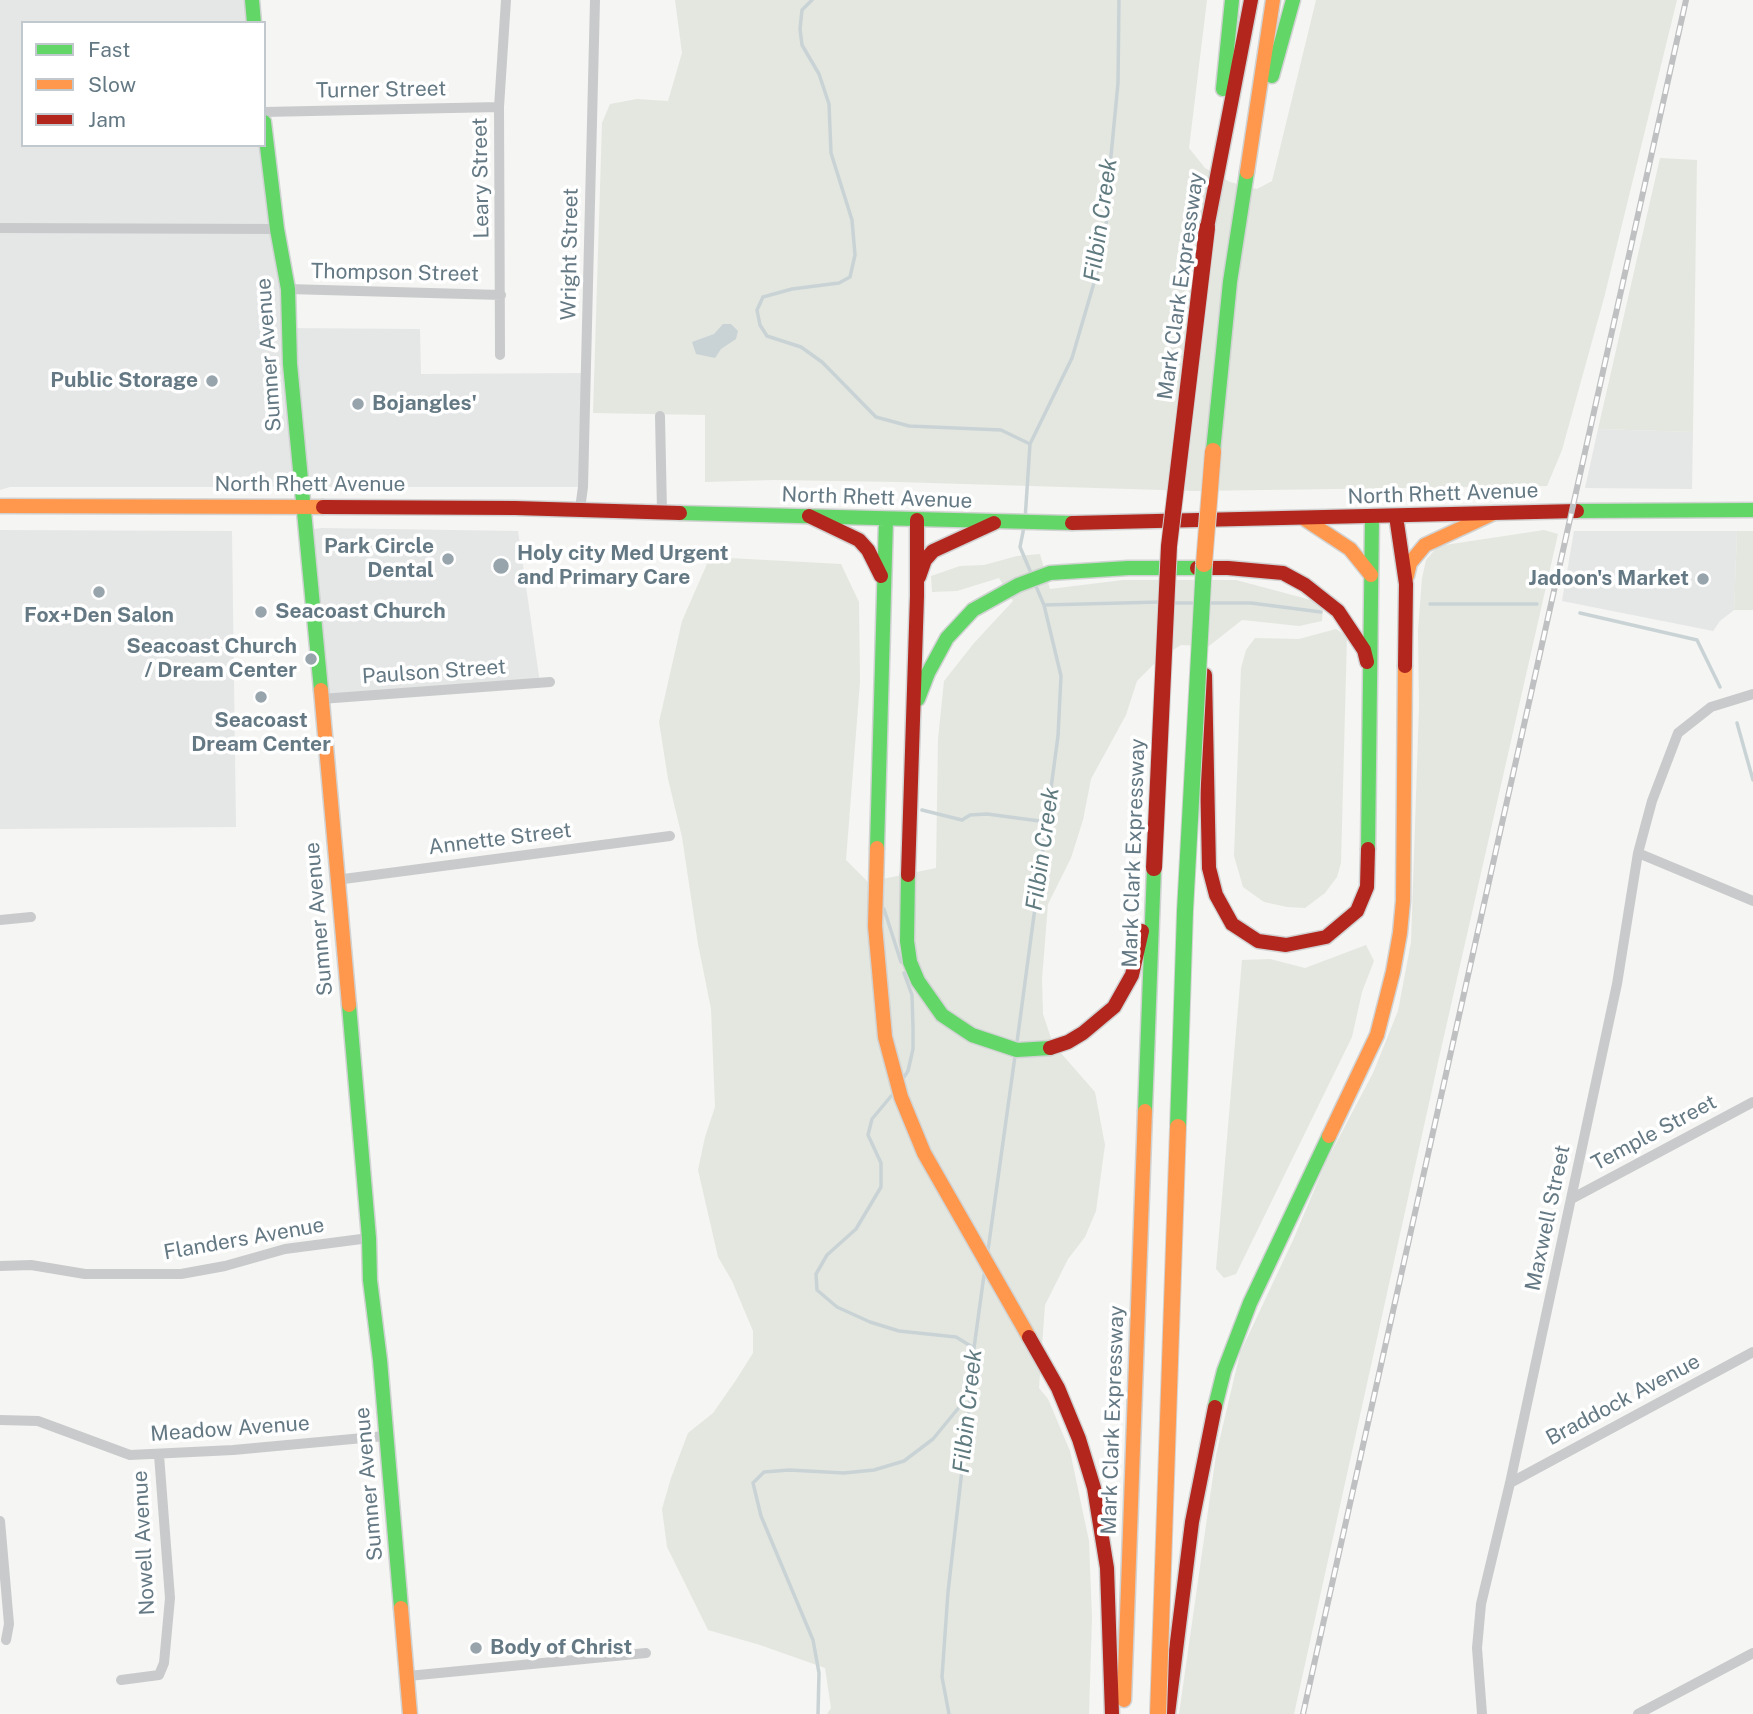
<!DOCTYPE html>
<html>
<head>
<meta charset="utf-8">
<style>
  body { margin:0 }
  #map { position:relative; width:1753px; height:1714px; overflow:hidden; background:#f5f5f3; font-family:"Public Sans",sans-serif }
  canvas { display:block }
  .legend { position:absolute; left:21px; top:21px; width:245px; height:126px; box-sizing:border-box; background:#fff; border:2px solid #c1c9ce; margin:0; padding:9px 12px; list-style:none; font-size:21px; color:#647984 }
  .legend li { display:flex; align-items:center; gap:14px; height:35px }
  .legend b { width:35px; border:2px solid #c1c9ce }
</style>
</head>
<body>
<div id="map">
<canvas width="1753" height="1714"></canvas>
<ul class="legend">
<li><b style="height:9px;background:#63d668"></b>Fast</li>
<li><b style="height:9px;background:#ff974d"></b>Slow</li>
<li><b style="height:9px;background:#b3261e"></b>Jam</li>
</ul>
</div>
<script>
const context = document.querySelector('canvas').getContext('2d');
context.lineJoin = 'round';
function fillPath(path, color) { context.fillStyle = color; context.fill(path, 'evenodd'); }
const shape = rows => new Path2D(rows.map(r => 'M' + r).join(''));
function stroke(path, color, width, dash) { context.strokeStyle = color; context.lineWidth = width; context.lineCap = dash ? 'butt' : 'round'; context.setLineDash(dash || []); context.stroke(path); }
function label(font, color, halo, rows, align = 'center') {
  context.font = font + ' "Public Sans",sans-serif'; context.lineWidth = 7; context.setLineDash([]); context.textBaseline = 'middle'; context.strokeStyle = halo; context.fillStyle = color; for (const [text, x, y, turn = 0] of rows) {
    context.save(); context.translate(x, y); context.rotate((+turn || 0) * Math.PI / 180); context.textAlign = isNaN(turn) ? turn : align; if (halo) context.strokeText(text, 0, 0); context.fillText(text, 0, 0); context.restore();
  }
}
const built = shape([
  [0,0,252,0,254,23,23,23,23,145,264,145,289,328,420,329,421,374,586,373,583,487,10,487,0,490],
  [1598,429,1693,432,1692,489,1585,488],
  [322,528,518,531,540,683,321,699,306,530],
  [0,530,232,531,236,827,0,829],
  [1574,531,1737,531,1734,610,1720,621,1713,631,1562,601]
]);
const green = shape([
  [675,0,1207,0,1189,148,1205,168,1230,182,1257,189,1272,181,1316,0,1677,0,1604,298,1562,450,1547,486,1195,491,898,482,774,480,705,482,705,415,593,413,602,123,610,104,637,99,668,101,682,53],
  [1660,158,1697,160,1693,432,1598,429],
  [1544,530,1558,534,1439,1058,1294,1714,1179,1714,1216,1455,1240,1353,1294,1238,1325,1164,1373,1073,1398,1011,1411,942,1419,707,1418,630,1422,578,1426,560,1438,546],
  [1737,531,1753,531,1753,610,1734,610],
  [1040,554,1050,589,1123,580,1236,580,1311,600,1323,606,1322,621,1299,626,1242,620,1209,646,1181,645,1159,659,1137,681,1126,715,1091,779,1083,820,1071,858,1048,904,1042,979,1043,1014,1053,1044,1095,1092,1105,1145,1096,1211,1085,1237,1068,1259,1045,1305,1039,1388,1048,1399,1070,1451,1089,1541,1092,1618,1089,1714,827,1714,831,1708,825,1668,760,1645,708,1630,667,1547,662,1509,671,1478,688,1433,713,1413,736,1380,753,1353,753,1331,732,1281,718,1257,698,1170,705,1137,715,1107,711,1009,698,944,682,837,668,779,659,722,682,621,710,557,841,564,859,602,860,682,846,860,868,882,936,868,938,739,944,681,974,643,1013,601,999,578,957,591,932,592,931,576,960,566,984,565,1017,556],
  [1336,629,1347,636,1341,863,1337,877,1325,893,1305,908,1287,907,1264,902,1243,887,1234,856,1241,668,1246,650,1255,638,1299,639],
  [1366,945,1374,961,1362,992,1352,1037,1236,1274,1224,1278,1216,1269,1242,960,1270,959,1305,968]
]);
const water = shape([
  [723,324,731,324,738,331,736,339,721,349,715,358,696,354,692,342,714,334]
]);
const stream = shape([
  [812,0,802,10,800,29,802,45,819,74,829,104,831,153,852,220,855,255,850,277,839,283,792,289,763,297,757,310,760,325,767,336,801,347,822,362,876,417,909,426,1001,430,1030,444],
  [1025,520,1030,444,1072,358,1101,259,1107,217,1108,187,1118,83,1119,0],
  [1024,527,1020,547,1031,573],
  [1172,603,1196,603],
  [1207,603,1251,603,1321,612],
  [1430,604,1537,604],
  [1044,605,1161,602],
  [1580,613,1697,640,1720,687],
  [1737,723,1753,780],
  [922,810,962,820,970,815,987,814,1047,822],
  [884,909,901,962],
  [1017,1042,1058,736,1061,676,1044,605,1035,584],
  [904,1077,908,1071,913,1049,913,1028,912,995,904,973],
  [892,1095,872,1119,868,1135,881,1163,881,1187,856,1229,827,1255,816,1274,817,1290,837,1307,870,1322,899,1331,956,1337,974,1348],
  [988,1250,1015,1056],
  [818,1714,819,1673,813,1640,761,1516,753,1483,764,1472,789,1470,844,1473,874,1470,904,1461,933,1439,970,1394],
  [949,1714,942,1677,948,1592,972,1383,974,1348,984,1275]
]);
const street = shape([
  [264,112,499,107],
  [0,228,277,229],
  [288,289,501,295],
  [500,355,499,107,506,0],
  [660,416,662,511],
  [580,509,583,487,595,0],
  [321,699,550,682],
  [1638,853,1753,901],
  [336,880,670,836],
  [0,920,31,917],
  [1573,1198,1753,1102],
  [0,1266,31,1265,85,1274,181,1274,225,1266,285,1249,369,1238],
  [0,1420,38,1421,130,1455,233,1450,385,1436],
  [1510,1483,1753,1352],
  [0,1521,9,1624,6,1640],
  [408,1676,646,1653],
  [121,1680,159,1675,164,1663,170,1598,159,1455],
  [1482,1714,1477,1648,1481,1604,1510,1483,1617,984,1638,853,1652,801,1678,733,1711,707,1753,694],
  [1638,1714,1753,1653]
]);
const fast = shape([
  [252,0,254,23],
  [1272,76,1293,0],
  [1223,89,1232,0],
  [264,122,277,229,288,289,290,364,321,690],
  [1213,451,1230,282,1247,172],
  [1577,511,1753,510],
  [680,513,1072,523],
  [918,699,928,673,947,638,973,610,1018,585,1050,573,1128,568,1197,568],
  [877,848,886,519],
  [1368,849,1372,517],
  [908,875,907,941,910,962,918,981,942,1015,972,1035,1017,1050,1050,1048],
  [349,1005,369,1238,370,1280,380,1360,401,1608],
  [1145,1111,1154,868],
  [1215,1407,1224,1371,1250,1303,1329,1136]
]);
const slow = shape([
  [1247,172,1273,0],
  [0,506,323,507],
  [1303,518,1350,549,1371,575],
  [1407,576,1410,563,1425,545,1494,513],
  [321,690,349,1005],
  [877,848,875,926,885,1037,901,1097,924,1153,1029,1337],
  [1329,1136,1377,1035,1393,972,1400,933,1403,901,1405,666],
  [401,1608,410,1714],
  [1124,1700,1145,1111]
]);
const jam = shape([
  [1207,228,1251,0],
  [323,507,515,508,680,513],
  [809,516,859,540,868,550,881,576],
  [1396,516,1406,584,1405,666],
  [1072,523,1577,511],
  [1197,568,1228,568,1283,573,1305,585,1338,611,1364,650,1367,662],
  [919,577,925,560,933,551,994,523],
  [1205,675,1209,868,1216,895,1232,924,1258,941,1286,945,1326,937,1357,911,1367,887,1368,849],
  [908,875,917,596,917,520],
  [1050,1048,1068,1042,1083,1033,1114,1007,1132,975,1142,931],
  [1029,1337,1058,1388,1079,1439,1094,1488,1107,1568,1112,1714],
  [1168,1714,1192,1522,1215,1407]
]);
const rail = shape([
  [1303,1714,1686,0]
]);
const fastBridge = shape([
  [1178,1127,1185,911,1204,564]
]);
const slowBridge = shape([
  [1204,564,1213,451],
  [1158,1714,1178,1127]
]);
const jamBridge = shape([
  [1154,868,1169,546,1207,228]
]);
const markers = [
  [212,381,7,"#97a4ab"],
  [358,404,7,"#97a4ab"],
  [448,559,7,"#97a4ab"],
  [501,566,9,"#97a4ab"],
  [1703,579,7,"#97a4ab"],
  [99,592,7,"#97a4ab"],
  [261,612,7,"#97a4ab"],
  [311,659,7,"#97a4ab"],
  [261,697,7,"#97a4ab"],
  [476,1648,7,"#97a4ab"]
];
const streetNames = [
  ["Turner Street",381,90,-1],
  ["Leary Street",481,178,-91],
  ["Wright Street",570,254,-89],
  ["Thompson Street",395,273,1],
  ["Mark Clark Expressway",1181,286,-82],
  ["Sumner Avenue",269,355,-94],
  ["North Rhett Avenue",310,485],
  ["North Rhett Avenue",1443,494,-2],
  ["North Rhett Avenue",877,498,2],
  ["Paulson Street",434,672,-4],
  ["Annette Street",500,839,-7],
  ["Mark Clark Expressway",1134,853,-88],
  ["Sumner Avenue",319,919,-95],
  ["Temple Street",1654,1133,-28],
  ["Maxwell Street",1548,1218,-78],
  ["Flanders Avenue",244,1239,-10],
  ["Braddock Avenue",1623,1400,-28],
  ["Mark Clark Expressway",1113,1420,-88],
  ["Meadow Avenue",230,1429,-4],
  ["Sumner Avenue",369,1484,-95],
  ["Nowell Avenue",144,1543,-93]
];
const poiNames = [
  ["Public Storage",198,381],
  ["Bojangles'",372,404,"left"],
  ["Park Circle",434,547],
  ["Dental",434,571],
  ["Holy city Med Urgent",517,554,"left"],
  ["and Primary Care",517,578,"left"],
  ["Jadoon's Market",1689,579],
  ["Seacoast Church",275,612,"left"],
  ["Fox+Den Salon",99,616,"center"],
  ["Seacoast Church",297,647],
  ["/ Dream Center",297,671],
  ["Seacoast",261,721,"center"],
  ["Dream Center",261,745,"center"],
  ["Body of Christ",490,1648,"left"]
];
const waterNames = [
  ["Filbin Creek",1101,220,-82],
  ["Filbin Creek",1043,849,-82],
  ["Filbin Creek",968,1411,-84]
];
fillPath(built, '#e5e6e6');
fillPath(green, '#e4e7e0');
fillPath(water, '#c9d3d5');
stroke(stream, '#c9d3d5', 3.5);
stroke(fast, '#d1d3d3', 17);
stroke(slow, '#d1d3d3', 17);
stroke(jam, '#d1d3d3', 17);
stroke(street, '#c9cacb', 10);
stroke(fast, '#63d668', 14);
stroke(slow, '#ff974d', 14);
stroke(jam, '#b3261e', 14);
stroke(rail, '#bfc0c1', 6);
stroke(rail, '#fff', 3.5, [10]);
stroke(fastBridge, '#d2d3d3', 18, []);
stroke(slowBridge, '#d2d3d3', 18, []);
stroke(jamBridge, '#d2d3d3', 18, []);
stroke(fastBridge, '#63d668', 16);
stroke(slowBridge, '#ff974d', 16);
stroke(jamBridge, '#b3261e', 16);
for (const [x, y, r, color] of markers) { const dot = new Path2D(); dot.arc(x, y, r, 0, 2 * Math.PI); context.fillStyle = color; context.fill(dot); stroke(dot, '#fff', 2.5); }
label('21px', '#647984', '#fff', streetNames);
label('bold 21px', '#647984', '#fff', poiNames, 'right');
label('italic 23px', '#607b80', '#fff', waterNames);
</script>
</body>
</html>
